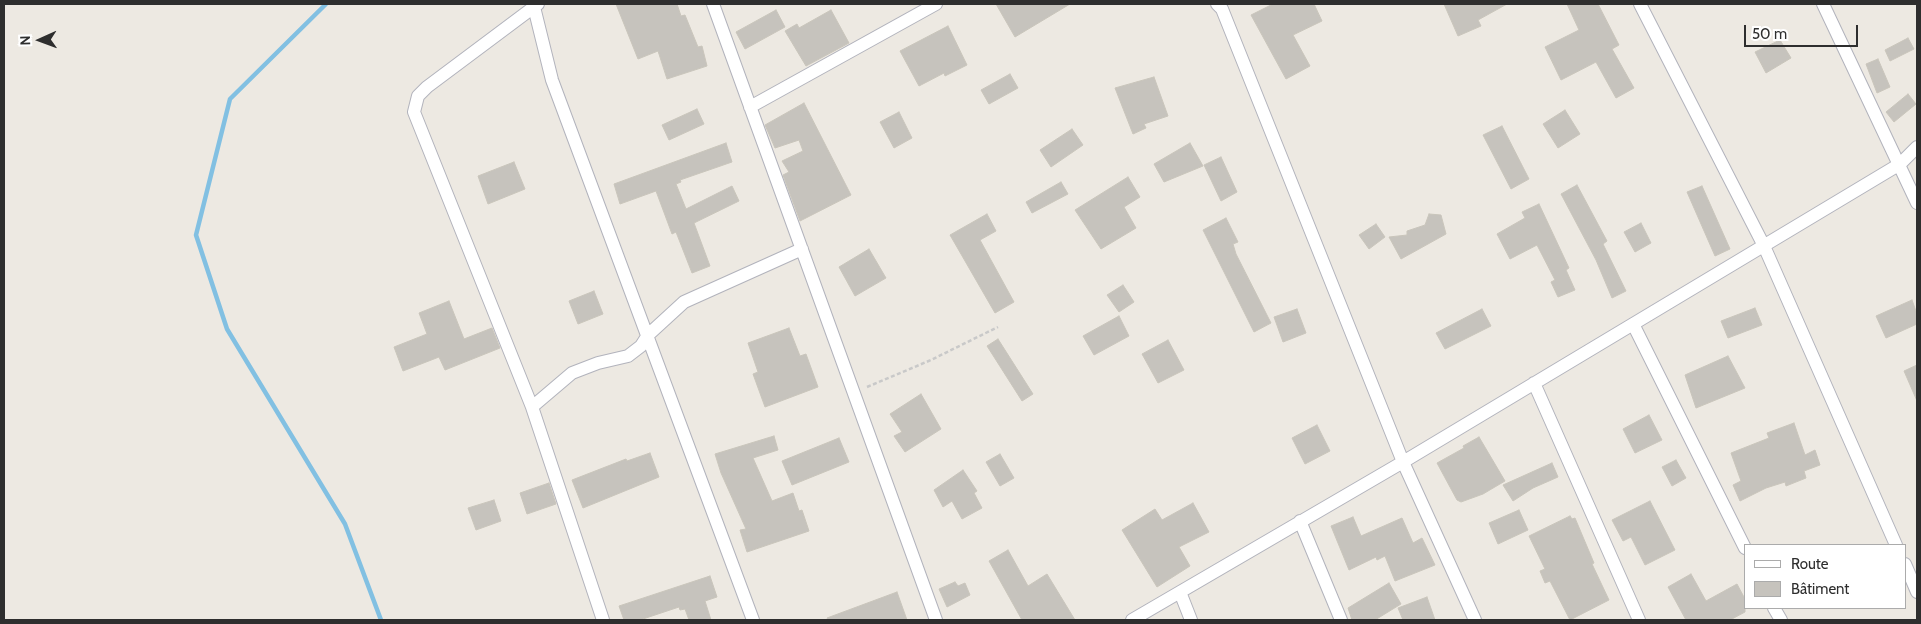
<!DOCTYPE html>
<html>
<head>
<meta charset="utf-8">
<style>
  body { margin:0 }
  #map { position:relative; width:1921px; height:624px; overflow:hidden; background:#ede9e2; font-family:Cabin,sans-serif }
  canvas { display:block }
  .frame { position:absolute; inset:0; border:5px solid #2e2e2e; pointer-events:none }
  .legend { position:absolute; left:1744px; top:544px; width:162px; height:65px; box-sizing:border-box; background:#fff; border:1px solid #ababab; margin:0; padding:6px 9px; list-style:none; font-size:15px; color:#2e2e2e }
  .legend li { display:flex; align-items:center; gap:10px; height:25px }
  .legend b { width:25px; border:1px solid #ababab }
  .north { position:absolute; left:15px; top:15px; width:50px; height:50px; -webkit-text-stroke:4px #fff; paint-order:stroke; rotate:268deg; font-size:14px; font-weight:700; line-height:20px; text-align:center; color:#2e2e2e }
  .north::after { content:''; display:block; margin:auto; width:18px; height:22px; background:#2e2e2e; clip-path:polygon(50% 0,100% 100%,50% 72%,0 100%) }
  .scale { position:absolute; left:1744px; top:25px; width:114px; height:22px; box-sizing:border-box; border:2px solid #2e2e2e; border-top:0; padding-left:6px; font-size:15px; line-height:18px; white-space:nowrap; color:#2e2e2e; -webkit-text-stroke:4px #fff; paint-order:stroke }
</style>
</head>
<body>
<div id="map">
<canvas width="1921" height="624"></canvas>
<div class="frame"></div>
<ul class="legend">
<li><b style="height:6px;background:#fff"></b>Route</li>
<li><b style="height:14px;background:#c6c3bd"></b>Bâtiment</li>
</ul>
<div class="north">N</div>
<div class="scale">50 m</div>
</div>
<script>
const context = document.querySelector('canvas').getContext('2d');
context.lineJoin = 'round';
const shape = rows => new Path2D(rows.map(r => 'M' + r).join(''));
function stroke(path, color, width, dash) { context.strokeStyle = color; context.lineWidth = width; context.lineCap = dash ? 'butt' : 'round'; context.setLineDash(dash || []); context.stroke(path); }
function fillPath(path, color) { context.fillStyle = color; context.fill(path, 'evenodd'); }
const stream = shape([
  [326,4,230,99,196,235,227,329,345,524,381,620]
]);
const building = shape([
  [616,4,677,4,681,16,685,15,698,47,702,46,707,66,667,79,658,51,638,59,616,4],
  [996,4,1070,4,1015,37,996,4],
  [1273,4,1314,4,1322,21,1293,35,1310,66,1286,79,1251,15,1273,4],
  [1444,4,1507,4,1478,20,1481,26,1458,36,1444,4],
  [1567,4,1598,4,1619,45,1612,49,1634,88,1616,98,1596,62,1561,80,1545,47,1579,30,1567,4],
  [776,10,785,27,745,49,736,32,776,10],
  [831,10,849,43,806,66,785,31,797,24,799,28,831,10],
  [948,26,967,65,945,76,944,73,919,86,900,51,948,26],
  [1908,38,1914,49,1890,61,1885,50,1908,38],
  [1780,40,1791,58,1766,73,1755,52,1780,40],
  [1878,59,1890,87,1877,93,1866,64,1878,59],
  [1010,74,1018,88,989,104,981,90,1010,74],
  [1154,77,1168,116,1144,124,1146,128,1133,134,1115,88,1154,77],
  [1908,94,1916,104,1894,122,1886,112,1908,94],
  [804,103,851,195,800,221,783,175,789,172,782,161,803,151,799,140,775,148,765,125,804,103],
  [697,109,704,124,669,140,662,125,697,109],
  [1565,110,1580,134,1558,148,1543,124,1565,110],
  [899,112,912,138,894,148,880,122,899,112],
  [1502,126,1529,179,1511,189,1483,135,1502,126],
  [1072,129,1083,145,1051,167,1040,150,1072,129],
  [726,143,732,162,680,180,681,182,676,184,686,209,732,186,739,201,694,223,710,266,692,273,676,232,672,234,656,191,620,204,614,184,726,143],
  [1190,143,1203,166,1164,182,1154,164,1190,143],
  [1221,157,1237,192,1221,201,1204,165,1221,157],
  [514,162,525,189,488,204,478,176,514,162],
  [1128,177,1140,197,1124,207,1136,228,1101,249,1075,210,1128,177],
  [1061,182,1068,194,1032,213,1026,202,1061,182],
  [1577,185,1607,241,1603,244,1626,291,1612,298,1596,260,1561,194,1577,185],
  [1702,186,1730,249,1715,256,1687,192,1702,186],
  [1539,204,1569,268,1566,270,1575,290,1558,297,1551,282,1555,280,1537,245,1510,259,1497,234,1525,218,1522,212,1539,204],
  [987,214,996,231,980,240,1014,302,995,313,950,235,987,214],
  [1429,214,1441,215,1446,234,1401,259,1389,237,1407,235,1407,231,1425,225,1429,214],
  [1226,218,1238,242,1233,244,1236,254,1271,323,1254,332,1203,230,1226,218],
  [1641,223,1651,243,1635,252,1624,232,1641,223],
  [1376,224,1385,237,1369,249,1359,235,1376,224],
  [869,249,886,278,855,296,839,267,869,249],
  [1123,285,1134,302,1119,312,1107,295,1123,285],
  [594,291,603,314,578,324,569,301,594,291],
  [1912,300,1917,314,1917,324,1886,338,1876,316,1912,300],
  [449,301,464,339,492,328,500,348,445,370,439,357,403,371,394,347,427,334,419,313,449,301],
  [1755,308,1762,325,1728,338,1721,321,1755,308],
  [1297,309,1306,333,1283,342,1274,317,1297,309],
  [1482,309,1491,326,1445,349,1436,333,1482,309],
  [1119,316,1129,336,1094,355,1083,336,1119,316],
  [789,328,800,356,806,354,818,387,765,407,753,374,758,372,748,343,789,328],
  [998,339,1033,394,1022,401,987,346,998,339],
  [1168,340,1184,370,1158,383,1142,354,1168,340],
  [1728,356,1745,388,1696,408,1685,375,1728,356],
  [1917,365,1917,401,1904,371,1917,365],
  [921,394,941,429,905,452,894,436,902,432,890,414,921,394],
  [1649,415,1662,440,1635,453,1623,429,1649,415],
  [1794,423,1805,455,1815,450,1820,465,1804,471,1806,478,1786,486,1785,482,1766,488,1740,501,1733,485,1741,481,1731,453,1769,438,1767,433,1794,423],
  [1317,425,1330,451,1305,464,1292,438,1317,425],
  [774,436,778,450,753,458,772,501,793,493,799,511,802,510,809,531,747,552,740,530,746,529,721,473,715,454,774,436],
  [1479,437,1505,481,1483,494,1461,502,1457,500,1437,463,1464,448,1463,446,1479,437],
  [839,438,849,462,792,485,782,461,839,438],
  [650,453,659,477,583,508,572,480,626,459,627,461,650,453],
  [1000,454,1014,478,1000,486,986,462,1000,454],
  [1676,460,1686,478,1672,486,1662,467,1676,460],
  [1552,463,1558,477,1533,488,1513,501,1503,485,1552,463],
  [963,470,977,491,974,493,982,508,962,519,952,501,943,507,934,490,963,470],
  [549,483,556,504,527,514,520,493,549,483],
  [494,500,501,521,476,530,468,508,494,500],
  [1650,501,1675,550,1645,565,1631,537,1623,541,1612,520,1650,501],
  [1193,503,1209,532,1179,547,1190,566,1157,587,1122,530,1155,509,1162,520,1193,503],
  [1519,510,1528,530,1498,544,1489,523,1519,510],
  [1570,516,1572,519,1575,518,1594,563,1592,564,1609,600,1570,620,1550,581,1545,583,1540,571,1545,569,1529,536,1570,516],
  [1353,517,1361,536,1402,518,1413,543,1422,538,1435,565,1395,581,1385,556,1377,560,1376,557,1349,570,1331,526,1353,517],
  [1008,550,1028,586,1047,574,1075,620,1022,620,989,561,1008,550],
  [1691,574,1706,601,1737,584,1745,599,1745,612,1730,620,1686,620,1668,587,1691,574],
  [710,576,717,597,705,601,711,620,689,620,685,609,680,610,679,607,640,620,624,620,619,606,710,576],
  [955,582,958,586,965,583,970,595,947,607,939,589,955,582],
  [1389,583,1401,604,1375,620,1352,620,1348,608,1389,583],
  [897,592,907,620,828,620,827,618,897,592],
  [1427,597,1435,620,1403,620,1398,608,1427,597]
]);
const path = shape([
  [867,387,931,360,998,327]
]);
const minor = shape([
  [538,4,427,87,418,96,414,112,532,407,603,620],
  [713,4,936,620],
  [1217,4,1222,9,1403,462,1475,620],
  [1640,4,1764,246,1896,545],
  [1823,4,1917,203],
  [534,7,552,80,753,620],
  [750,107,936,4],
  [1633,324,1745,548],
  [1534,383,1639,620],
  [532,407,572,373,598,363,628,356,641,346,648,335,684,302,802,249],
  [1300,521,1341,620],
  [1905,564,1917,592],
  [1180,592,1191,620],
  [1774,608,1781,620],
  [1132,620,1403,462,1900,164,1917,147]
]);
stroke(stream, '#82c0e2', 4.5);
fillPath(building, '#c6c3bd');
stroke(building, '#c9c5bb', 1);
stroke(minor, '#b2b3bc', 14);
stroke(path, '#c9c9c9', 2.5, [4, 2.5]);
stroke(minor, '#fff', 12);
</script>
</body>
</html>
